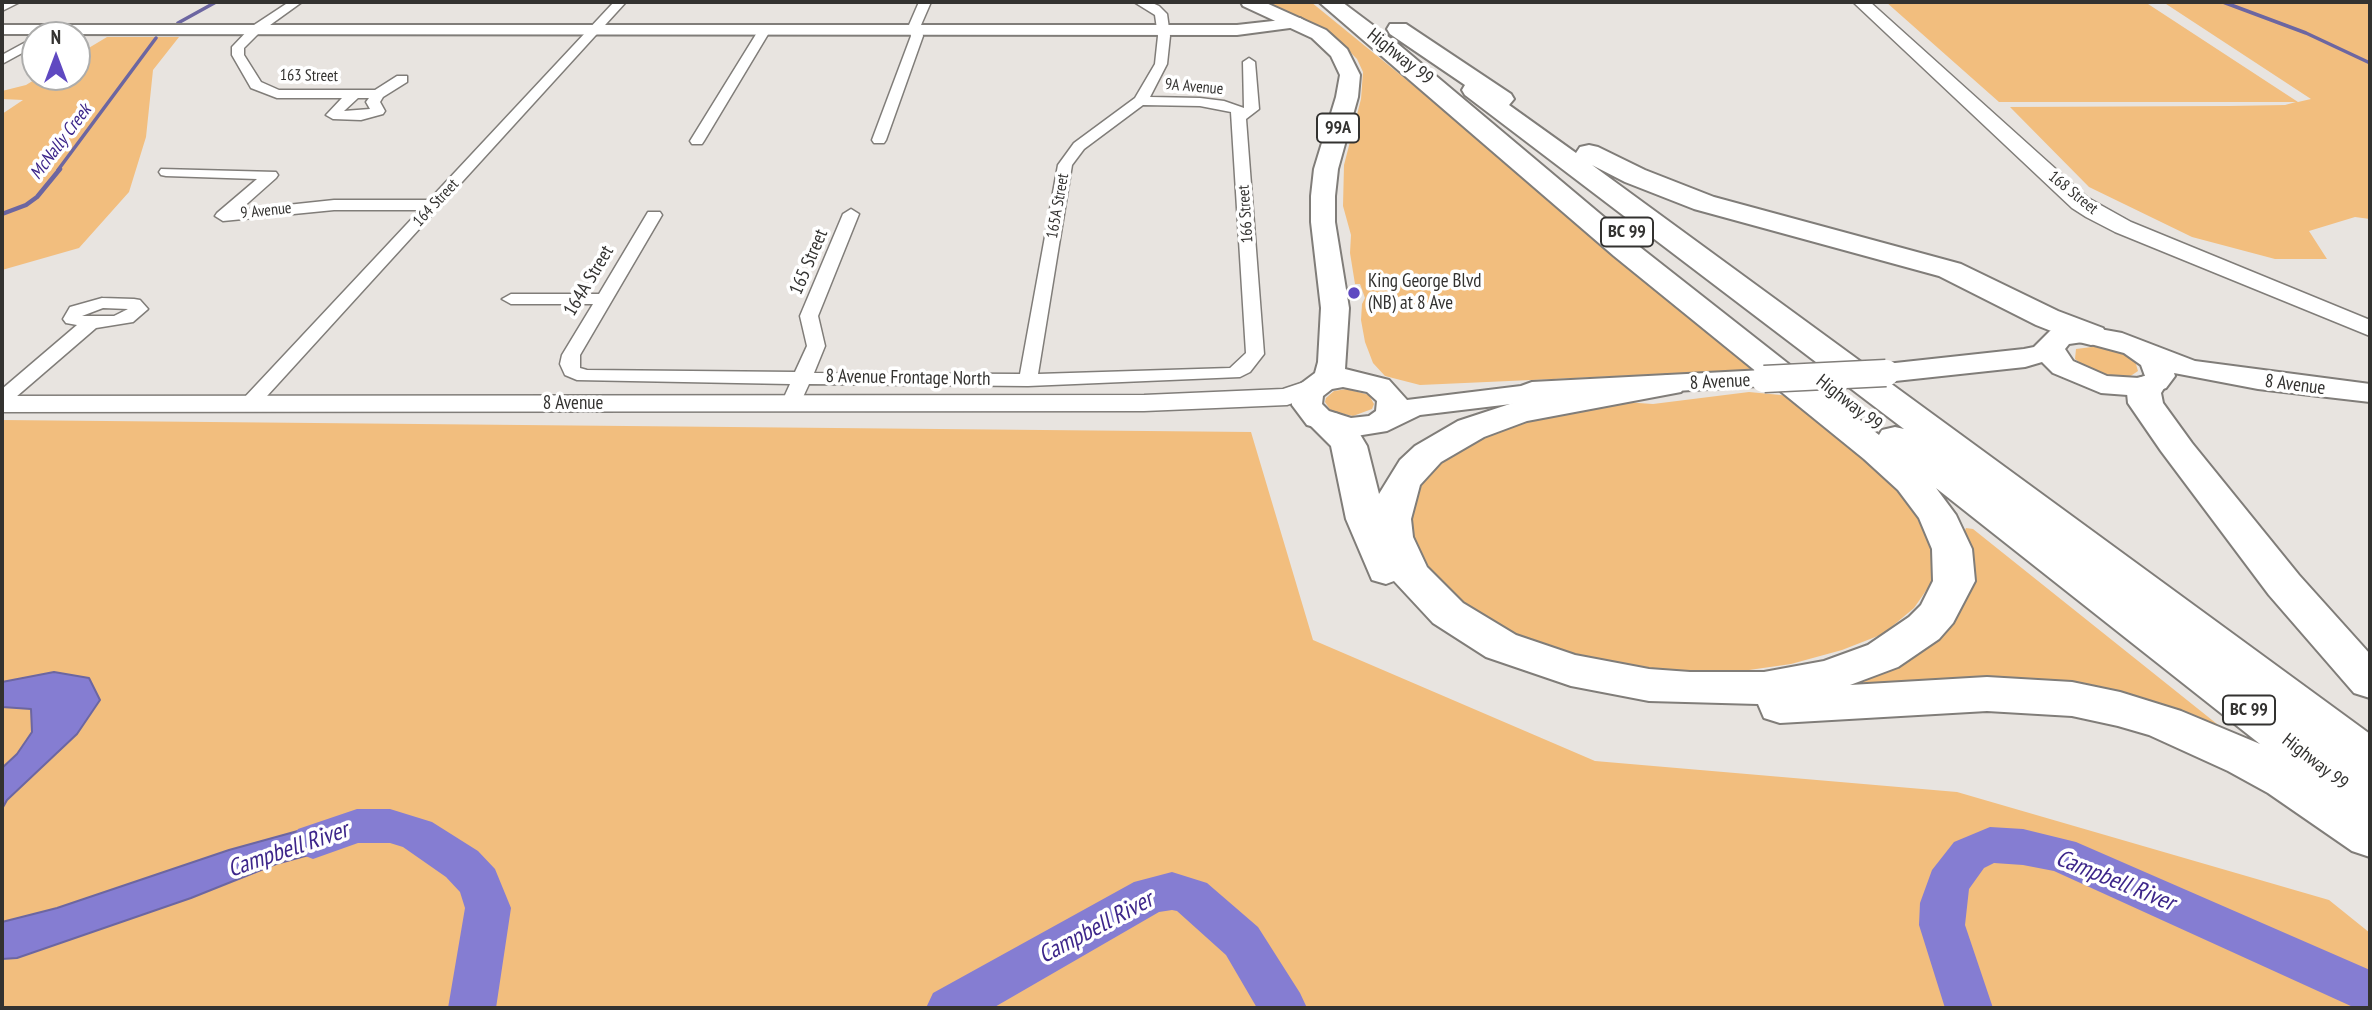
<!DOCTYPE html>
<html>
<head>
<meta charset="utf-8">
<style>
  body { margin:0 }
  #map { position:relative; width:2372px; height:1010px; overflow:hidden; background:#e8e4e0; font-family:"PT Sans Narrow",sans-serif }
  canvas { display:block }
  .frame { position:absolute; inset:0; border:4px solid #333230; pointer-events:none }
  .north { position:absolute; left:21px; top:21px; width:70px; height:70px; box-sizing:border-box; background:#fff; border:2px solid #adadac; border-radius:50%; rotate:0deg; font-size:19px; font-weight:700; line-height:28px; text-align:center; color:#333230 }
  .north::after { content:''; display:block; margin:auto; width:24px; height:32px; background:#5f49c1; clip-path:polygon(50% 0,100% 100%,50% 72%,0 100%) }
</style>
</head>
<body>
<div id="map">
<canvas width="2372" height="1010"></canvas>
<div class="frame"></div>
<div class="north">N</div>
</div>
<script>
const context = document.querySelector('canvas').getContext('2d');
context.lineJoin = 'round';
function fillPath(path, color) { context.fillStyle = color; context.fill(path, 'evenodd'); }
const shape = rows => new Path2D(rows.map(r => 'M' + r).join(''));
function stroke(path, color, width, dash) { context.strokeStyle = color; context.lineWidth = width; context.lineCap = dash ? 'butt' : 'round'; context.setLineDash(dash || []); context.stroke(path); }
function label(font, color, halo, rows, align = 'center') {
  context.font = font + ' "PT Sans Narrow",sans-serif'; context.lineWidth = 7; context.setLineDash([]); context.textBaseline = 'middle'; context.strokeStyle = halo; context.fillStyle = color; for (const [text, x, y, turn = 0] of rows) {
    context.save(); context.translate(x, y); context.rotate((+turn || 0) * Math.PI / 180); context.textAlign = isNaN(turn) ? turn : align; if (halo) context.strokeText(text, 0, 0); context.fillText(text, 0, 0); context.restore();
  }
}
const green = shape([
  [1266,2,1311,2,1738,350,1754,370,1420,385,1385,376,1373,363,1365,342,1361,320,1362,304,1365,298,1360,284,1355,284,1350,253,1351,235,1343,206,1344,165,1361,99,1363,72,1357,59,1332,34],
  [1886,2,2145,2,2298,102,2311,99,2163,2,2370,2,2370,219,2355,217,2309,231,2327,259,2275,259,2192,237,2089,187,2010,107,2229,106,2285,105,2296,102,1999,102],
  [107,37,179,37,153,70,146,137,129,192,79,248,2,270,2,114,23,100,2,99,2,91,26,85,39,77,77,77,77,55],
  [2100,346,2128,356,2135,361,2138,371,2129,377,2110,376,2088,369,2075,359,2076,349],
  [1347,389,1369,395,1374,404,1372,409,1353,416,1331,411,1325,402,1326,398,1334,391],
  [1749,392,1791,396,1886,474,1927,527,1936,557,1932,582,1914,608,1883,634,1842,650,1791,664,1735,672,1668,672,1605,665,1503,633,1464,609,1434,579,1415,548,1409,520,1415,489,1433,465,1465,443,1507,425,1624,402,1653,404],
  [2,420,1251,432,1313,640,1595,761,1957,792,2329,900,2370,933,2370,1008,2,1008,2,960,17,958,191,898,276,864,327,850,355,826,305,829,229,850,57,908,2,922,2,809,54,672,2,682],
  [1966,528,1973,529,2232,736,1848,687,1842,679,1911,651],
  [7,705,31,709,32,732,17,754,2,768,2,707]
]);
const water = shape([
  [54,672,89,678,100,700,77,734,7,800,2,809,2,768,17,754,32,732,31,709,2,707,2,682,54,672],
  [357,826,327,850,276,864,191,898,17,958,2,959,2,922,57,908,229,850,305,829,357,826]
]);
const streamFar1 = shape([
  [2223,2,2306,33,2370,63],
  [178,23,216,2],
  [58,170,156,38]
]);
const stream = shape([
  [2,214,26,205,37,197,60,169]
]);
const river = shape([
  [357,809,390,809,432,822,478,851,495,869,511,908,496,1008,448,1008,465,908,460,892,446,877,403,847,390,843,358,843,313,859,298,853,291,841,298,829,357,809],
  [1990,827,2023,829,2076,842,2370,970,2370,1008,2353,1007,2054,871,2023,865,1994,863,1984,868,1969,889,1965,925,1993,1008,1945,1008,1919,925,1920,903,1932,870,1954,842,1990,827],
  [1172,872,1207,883,1258,927,1300,993,1307,1008,1257,1008,1226,955,1177,911,1172,910,1159,912,993,1008,926,1008,933,993,1134,882,1172,872]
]);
const minor = shape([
  [5,2,20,2,2,11,2,4,5,2],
  [289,2,302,2,259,33,244,48,244,55,261,82,279,90,375,90,397,76,407,76,407,82,383,97,380,102,385,111,383,114,361,120,333,119,326,115,342,98,277,98,251,88,232,55,232,47,251,27,289,2],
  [358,98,369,98,366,102,370,109,344,111,358,98],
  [614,2,626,2,257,407,243,407,240,403,243,399,420,210,334,210,223,221,215,216,217,213,257,179,166,176,161,175,159,172,161,169,276,172,278,175,276,178,240,210,334,200,429,200,614,2],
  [919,2,931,2,921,25,923,36,886,140,884,143,874,143,872,140,911,36,909,25,919,2],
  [1134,2,1150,2,1159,6,1167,14,1170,36,1167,64,1150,97,1200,98,1224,101,1244,108,1243,62,1249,58,1255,62,1259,109,1246,119,1264,354,1250,372,1240,377,1028,386,809,384,798,408,791,410,781,404,790,384,577,380,565,375,560,364,562,355,593,304,511,304,502,299,511,294,599,294,648,212,660,212,662,215,580,355,580,368,587,370,795,372,807,346,800,316,843,214,851,209,859,214,818,316,825,346,814,373,1020,374,1058,165,1074,143,1135,98,1155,64,1158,36,1155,15,1134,2],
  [1143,105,1200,106,1231,112,1246,353,1230,368,1038,374,1072,165,1084,149,1143,105],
  [764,27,770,31,704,141,702,144,692,144,690,141,758,31,764,27],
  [35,37,35,46,2,64,2,55,35,37],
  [102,298,134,299,140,300,148,309,133,322,96,328,9,403,2,405,2,389,77,325,66,323,63,319,70,307,102,298],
  [103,308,128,309,114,316,82,316,103,308]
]);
const tertiary = shape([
  [1300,18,1308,23,1305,26,1237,35,2,34,2,25,1237,25,1300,18]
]);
const secondary = shape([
  [1853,2,1870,2,2088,198,2131,222,2370,320,2370,336,2115,232,2086,217,2072,208,1853,2],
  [1316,378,1325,380,1329,386,1325,392,1287,405,1144,411,2,412,2,396,1144,395,1283,389,1316,378]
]);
const primary = shape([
  [1241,2,1264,2,1326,30,1347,49,1360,75,1358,97,1338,169,1335,196,1335,222,1349,308,1345,369,1389,380,1407,400,1521,386,1532,382,1764,370,1774,373,1779,379,1774,385,1561,398,1420,415,1387,431,1350,437,1307,425,1292,405,1292,398,1299,385,1315,373,1318,362,1321,308,1311,222,1311,196,1314,169,1336,97,1340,75,1331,56,1312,38,1243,6,1241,2],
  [1343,387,1367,392,1377,401,1376,411,1369,416,1351,418,1329,411,1322,404,1323,396,1332,389,1343,387],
  [2083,326,2122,333,2195,361,2370,384,2370,402,2258,389,2174,373,2175,376,2166,388,2152,393,2141,396,2101,393,2053,373,2042,362,2025,367,1886,382,1876,379,1871,373,1876,367,1886,364,2024,349,2034,347,2050,331,2083,326],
  [2083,342,2124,353,2141,365,2145,376,2139,378,2107,376,2073,361,2065,349,2069,344,2083,342]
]);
const motorway = shape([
  [1319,2,1342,2,1398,44,1636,244,1879,435,1882,430,1895,427,1904,429,1465,95,1462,90,1465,85,1390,34,1387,29,1390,24,1406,24,1511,94,1514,99,1509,105,1576,153,1580,147,1589,145,1598,147,1645,170,1714,197,1961,264,2058,311,2103,328,2107,335,2103,342,2091,345,2079,342,2036,325,1939,276,1694,209,1625,182,1592,165,2370,734,2370,857,2352,851,2268,793,2228,771,2149,735,2118,726,2072,716,1987,711,1780,723,1764,718,1758,704,1649,701,1571,686,1486,657,1433,623,1394,581,1386,584,1372,580,1346,519,1331,446,1307,422,1312,414,1325,411,1338,414,1355,426,1367,446,1379,494,1400,460,1415,446,1458,421,1519,401,1669,375,1681,378,1686,385,1681,392,1527,421,1484,437,1441,462,1420,485,1411,519,1413,537,1427,567,1463,603,1516,635,1575,655,1649,669,1690,672,1764,672,1824,661,1868,645,1909,617,1921,605,1933,581,1932,549,1919,518,1898,490,1864,459,1614,256,1319,2],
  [1936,488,2260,744,2181,711,2120,692,2072,682,1987,677,1850,685,1898,667,1939,639,1953,623,1975,581,1972,549,1956,515,1936,488],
  [2149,375,2161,378,2166,385,2161,393,2163,403,2192,443,2299,575,2370,654,2370,698,2354,693,2269,595,2161,451,2128,403,2127,393,2137,378,2149,375]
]);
const primaryBridge = shape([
  [1764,379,1886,373]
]);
const markers = [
  [1354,293,7,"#5f49c1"]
];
const farStreetnames = [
  ["163 Street",309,76,1],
  ["9A Avenue",1194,87,5],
  ["168 Street",2073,193,39],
  ["164 Street",436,203,-47],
  ["165A Street",1058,206,-80],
  ["9 Avenue",266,211,-6],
  ["166 Street",1246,214,-94]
];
const shields = [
  [1338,128,42],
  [1627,232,52],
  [2249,710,52]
];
const shieldNames = [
  ["99A",1338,128],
  ["BC 99",1627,232],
  ["BC 99",2249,710]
];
const farWaternames = [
  ["McNally Creek",61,142,-53]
];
const streetNames = [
  ["Highway 99",1400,57,38],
  ["165 Street",809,262,-67],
  ["164A Street",589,281,-59],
  ["8 Avenue Frontage North",908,378,1],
  ["8 Avenue",1720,382,-3],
  ["8 Avenue",2295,385,7],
  ["Highway 99",1849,403,38],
  ["8 Avenue",573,404],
  ["Highway 99",2315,762,38]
];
const poiNames = [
  ["King George Blvd",1368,282],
  ["(NB) at 8 Ave",1368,304]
];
const nearWaternames = [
  ["Campbell River",288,850,-19],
  ["Campbell River",2115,881,22],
  ["Campbell River",1096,928,-28]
];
fillPath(green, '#f2be7e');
fillPath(water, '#857dd2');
stroke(water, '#6c66a1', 2);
stroke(streamFar1, '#6c66a1', 3.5);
stroke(stream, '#6c66a1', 4.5);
fillPath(river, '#857dd2');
stroke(minor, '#807d79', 3);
stroke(tertiary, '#807d79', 4);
stroke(secondary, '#807d79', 3);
stroke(primary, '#807d79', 4);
stroke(motorway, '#807d79', 4);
fillPath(minor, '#fff');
fillPath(tertiary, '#fff');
fillPath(secondary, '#fff');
fillPath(primary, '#fff');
fillPath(motorway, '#fff');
stroke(primaryBridge, '#807d79', 29, []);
stroke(primaryBridge, '#fff', 26);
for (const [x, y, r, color] of markers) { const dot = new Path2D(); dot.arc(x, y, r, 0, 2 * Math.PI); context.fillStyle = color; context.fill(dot); stroke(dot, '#fff', 2.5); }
label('16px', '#333230', '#fff', farStreetnames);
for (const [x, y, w] of shields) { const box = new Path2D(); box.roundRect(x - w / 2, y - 14.5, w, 29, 5); context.fillStyle = '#fff'; context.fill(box); stroke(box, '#333230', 2); }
label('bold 18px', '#333230', null, shieldNames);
label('italic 18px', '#3d268a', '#fff', farWaternames);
label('19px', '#333230', '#fff', streetNames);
label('19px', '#333230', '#fff', poiNames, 'left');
label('italic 24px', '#3d268a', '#fff', nearWaternames);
</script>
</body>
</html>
